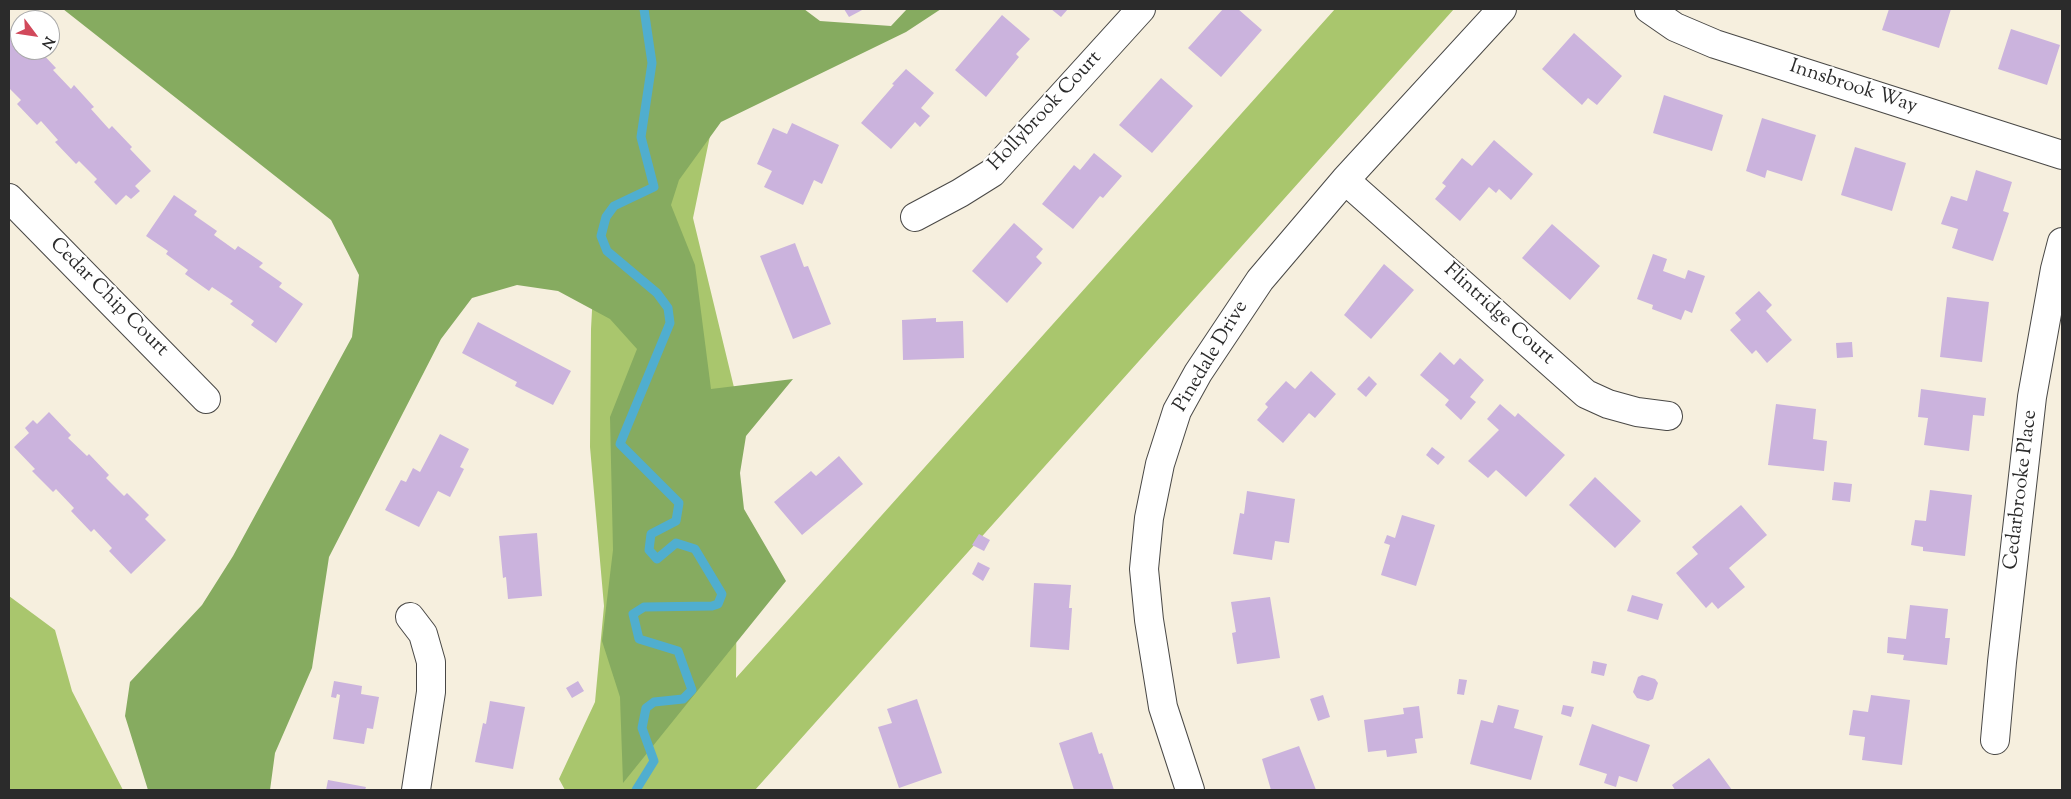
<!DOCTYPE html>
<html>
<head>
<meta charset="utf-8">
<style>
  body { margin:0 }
  #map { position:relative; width:2071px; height:799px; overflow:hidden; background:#f6efde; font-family:"Sorts Mill Goudy",serif }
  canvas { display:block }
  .frame { position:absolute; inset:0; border:10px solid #2b2b2b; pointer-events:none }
  .north { position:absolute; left:10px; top:10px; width:50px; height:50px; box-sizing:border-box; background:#fff; border:1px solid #aaa; border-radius:50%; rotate:121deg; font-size:14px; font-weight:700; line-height:20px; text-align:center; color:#2b2b2b }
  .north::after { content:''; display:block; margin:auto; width:18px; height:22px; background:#d1495b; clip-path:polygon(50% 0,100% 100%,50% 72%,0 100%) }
</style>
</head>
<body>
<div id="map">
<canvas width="2071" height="799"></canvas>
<div class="frame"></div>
<div class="north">N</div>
</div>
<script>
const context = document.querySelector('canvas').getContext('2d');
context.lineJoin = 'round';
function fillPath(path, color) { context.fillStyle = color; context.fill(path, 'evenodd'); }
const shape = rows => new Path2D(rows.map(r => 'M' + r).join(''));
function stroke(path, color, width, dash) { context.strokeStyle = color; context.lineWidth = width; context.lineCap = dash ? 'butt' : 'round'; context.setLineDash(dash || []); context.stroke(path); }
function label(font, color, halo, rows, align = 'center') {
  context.font = font + ' "Sorts Mill Goudy",serif'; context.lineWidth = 4.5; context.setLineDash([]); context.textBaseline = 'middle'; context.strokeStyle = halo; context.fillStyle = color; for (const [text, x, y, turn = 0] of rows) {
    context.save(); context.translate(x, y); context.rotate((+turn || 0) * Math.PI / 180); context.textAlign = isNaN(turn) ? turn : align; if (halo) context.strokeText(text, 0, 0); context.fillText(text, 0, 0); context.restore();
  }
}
const green = shape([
  [1335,9,1454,9,755,790,565,790,559,779,595,702,604,606,590,447,591,329,597,218,717,102,693,218,738,404,736,678],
  [9,596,55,630,72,691,123,790,9,790]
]);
const forest = shape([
  [63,9,804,9,820,21,891,26,907,9,941,9,906,32,721,122,679,180,671,205,695,265,711,389,793,379,746,436,740,473,744,509,786,581,623,783,620,697,602,641,613,550,610,417,637,349,610,319,558,291,517,285,472,298,441,339,329,557,312,668,275,753,270,790,148,790,125,716,130,682,202,605,233,556,352,337,359,275,331,220]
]);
const stream = shape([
  [636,790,654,761,642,728,646,708,654,702,683,699,692,690,678,651,639,639,633,614,644,607,712,606,718,604,722,594,695,549,676,543,657,559,649,550,651,534,676,521,679,503,620,444,670,323,668,308,657,293,607,251,601,236,606,217,614,206,654,187,641,137,652,63,644,9]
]);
const building = shape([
  [844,9,864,9,849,17],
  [1051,9,1068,9,1061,17],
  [1223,9,1238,9,1262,30,1221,77,1188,48],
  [1889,9,1951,9,1939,48,1882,30],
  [1002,15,1030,39,1016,54,1019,57,986,97,955,70],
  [12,28,20,36,20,50,39,50,56,68,53,70,71,89,74,85,94,107,91,109,109,129,112,126,132,147,130,149,151,171,135,186,140,191,131,199,126,195,116,205,94,182,97,179,79,161,76,164,55,142,58,140,41,121,37,125,17,104,21,100,9,88,9,31],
  [2011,29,2060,45,2047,85,1998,69],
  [1574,33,1622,76,1597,105,1588,98,1582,105,1542,69],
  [906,69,934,93,921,108,930,116,920,127,915,122,891,149,861,123,894,85,892,84],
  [1161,78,1193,106,1152,153,1119,125],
  [1664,95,1723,115,1712,151,1653,133],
  [1762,118,1816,135,1802,181,1767,170,1765,178,1746,171],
  [792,123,839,145,822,184,814,180,803,205,764,187,772,171,757,164,773,128,787,134],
  [1494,140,1533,174,1511,200,1499,189,1496,193,1489,187,1460,221,1435,199,1446,186,1442,183,1462,158,1472,166],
  [1855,147,1906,163,1892,211,1841,195],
  [1094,153,1122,176,1103,198,1100,196,1073,229,1042,204,1074,165,1080,170],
  [1976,170,2012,182,2003,211,2009,213,1993,261,1952,248,1958,229,1941,224,1951,196,1967,201],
  [174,195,197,211,194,215,217,231,214,235,235,250,238,246,263,263,259,267,282,283,279,287,303,304,276,343,251,325,254,321,230,304,233,301,212,287,209,291,185,274,188,270,166,254,168,251,146,236],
  [1014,223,1043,249,1036,257,1042,263,1007,303,972,271],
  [1552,224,1600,266,1570,300,1522,258],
  [795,243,804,267,808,266,831,324,793,339,760,256],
  [1653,254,1667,259,1663,271,1685,279,1688,270,1705,276,1692,313,1685,310,1681,320,1652,309,1653,305,1637,299],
  [1384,264,1414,290,1371,339,1344,315],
  [1759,291,1772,305,1766,311,1792,340,1767,363,1756,350,1752,354,1730,330,1741,320,1735,313],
  [1947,297,1989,302,1982,362,1940,357],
  [936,318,936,322,963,321,964,358,903,360,902,320],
  [478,322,571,371,553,405,515,386,517,382,462,353],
  [1852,342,1853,357,1837,358,1836,343],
  [1440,352,1454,365,1460,358,1484,380,1470,397,1476,402,1461,420,1445,405,1449,400,1420,375],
  [1311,371,1336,394,1315,418,1309,413,1283,443,1257,420,1268,407,1265,404,1286,381,1295,389],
  [1369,376,1377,384,1366,397,1357,389],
  [1921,389,1986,398,1984,416,1973,415,1969,451,1924,445,1928,418,1918,417],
  [1500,404,1515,417,1518,413,1565,455,1526,497,1496,470,1488,478,1468,461,1499,430,1487,419],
  [1776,404,1816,409,1813,439,1827,441,1824,471,1768,465],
  [49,412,71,435,68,438,87,456,89,454,109,475,106,478,124,496,127,493,149,515,145,519,166,540,131,574,109,551,112,548,94,529,91,532,71,511,74,508,56,489,53,492,32,471,35,469,14,447,29,433,25,428,33,420,37,424],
  [440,434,469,449,460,467,464,469,450,497,438,491,419,527,385,510,401,480,406,482,413,468,420,472],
  [1432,447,1445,457,1438,465,1426,455],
  [839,456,863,484,802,535,774,502,811,471,816,476],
  [1595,477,1641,521,1615,548,1569,505],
  [1834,482,1852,484,1850,502,1832,500],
  [1930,490,1972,495,1965,556,1923,551,1923,547,1911,545,1915,520,1926,521],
  [1247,491,1295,499,1289,543,1275,541,1272,560,1233,554,1240,513,1244,514],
  [1741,505,1767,535,1729,568,1745,587,1718,609,1712,602,1706,608,1676,573,1698,554,1692,547],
  [1402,515,1435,525,1416,586,1381,575,1390,545,1384,543,1387,535,1395,538],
  [537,533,542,596,508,599,506,577,503,578,499,536],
  [979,534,990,540,984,551,972,545],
  [978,562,990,568,983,581,972,574],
  [1034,583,1071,585,1069,608,1072,608,1069,650,1030,647],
  [1632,595,1663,604,1658,620,1627,611],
  [1270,597,1280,658,1237,664,1232,633,1236,632,1231,602],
  [1910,605,1948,609,1945,638,1950,638,1947,665,1903,660,1904,655,1887,653,1888,637,1906,639],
  [1593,661,1607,664,1604,676,1591,673],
  [1642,675,1655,679,1658,683,1653,699,1648,701,1637,698,1633,692,1638,677],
  [1459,679,1467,680,1464,695,1457,694],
  [334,681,362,686,361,694,379,697,373,729,367,728,364,744,333,739,340,695,337,694,336,698,331,697],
  [578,681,584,691,572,698,566,688],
  [1323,695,1330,717,1318,721,1310,699],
  [1871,695,1910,700,1902,765,1862,760,1865,737,1849,735,1853,710,1868,712],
  [917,699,942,773,899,788,878,727,892,723,887,709],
  [490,701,525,707,513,769,475,762,483,723,486,724],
  [1498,705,1519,710,1514,728,1543,736,1531,780,1470,764,1481,720,1493,723],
  [1563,705,1574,707,1571,717,1561,714],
  [1419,706,1423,738,1415,739,1417,753,1387,757,1386,750,1368,752,1364,720,1404,714,1403,708],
  [1592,724,1650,745,1637,782,1619,776,1616,787,1604,783,1607,774,1579,765],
  [1092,732,1099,754,1102,753,1114,790,1074,790,1059,743],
  [1299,746,1316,790,1271,790,1262,759],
  [1709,758,1732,790,1675,790,1672,785],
  [328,780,366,787,365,790,326,790]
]);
const minor = shape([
  [1649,9,1675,27,1715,44,2062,155],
  [1345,180,1586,394,1608,404,1637,412,1668,416],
  [9,198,206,399],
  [915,217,960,193,992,173,1141,9],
  [410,617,423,634,431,662,431,692,416,790],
  [1995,740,2002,662,2032,397,2055,269,2062,242],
  [1190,790,1163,707,1149,620,1144,569,1149,518,1160,464,1177,411,1198,373,1260,280,1345,180,1502,9]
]);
const streetNames = [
  ["Innsbrook Way",1853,88,18],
  ["Hollybrook Court",1046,112,-47],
  ["Cedar Chip Court",108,298,45],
  ["Flintridge Court",1498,315,42],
  ["Pinedale Drive",1212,357,-59],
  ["Cedarbrooke Place",2022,490,-83]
];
fillPath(green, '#a9c66d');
fillPath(forest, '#86ab60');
stroke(stream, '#50aecf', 9);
fillPath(building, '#cbb3dd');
stroke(minor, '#494846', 30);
stroke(minor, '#fff', 28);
label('20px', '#2b2b2b', '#fff', streetNames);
</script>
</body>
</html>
